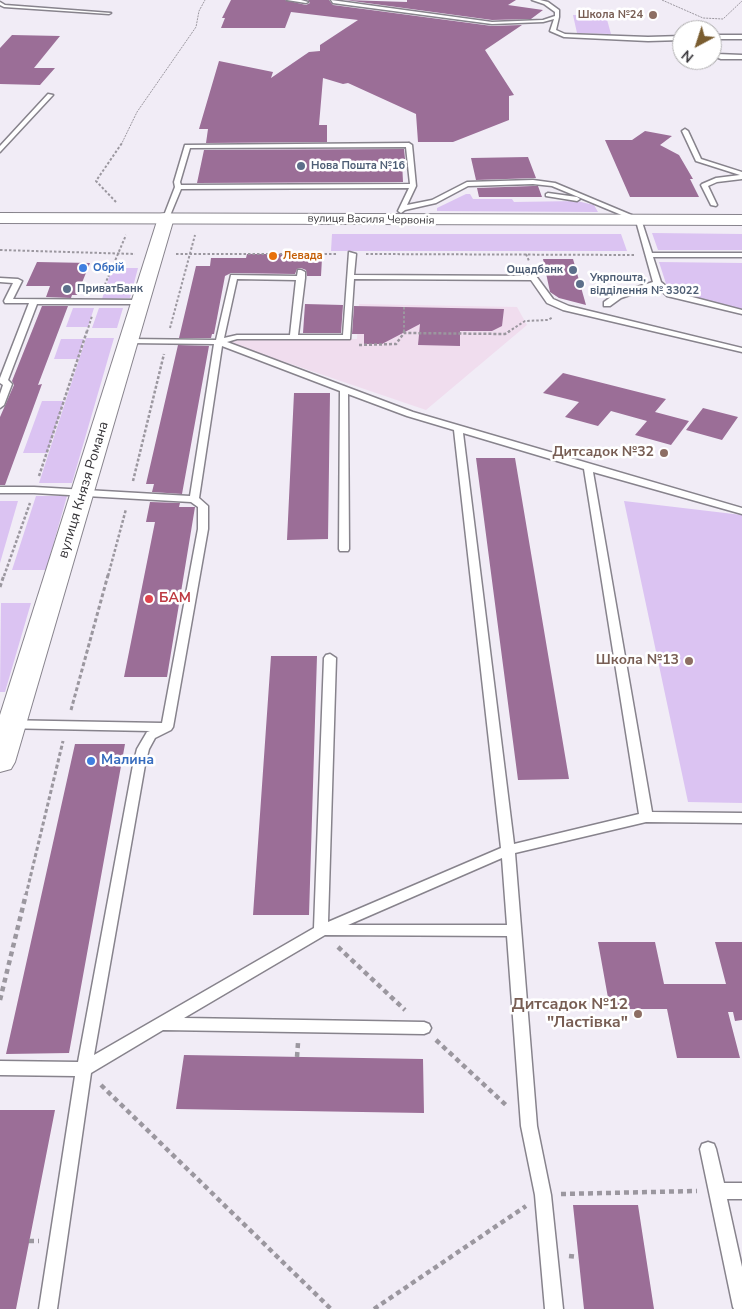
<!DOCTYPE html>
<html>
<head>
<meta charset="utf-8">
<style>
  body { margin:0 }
  #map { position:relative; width:742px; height:1309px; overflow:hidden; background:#f1ecf6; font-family:"Nunito Sans",sans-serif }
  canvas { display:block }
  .north { position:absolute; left:672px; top:20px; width:50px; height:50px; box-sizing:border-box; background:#fff; border:1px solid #afaeaf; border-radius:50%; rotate:220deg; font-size:14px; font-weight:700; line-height:20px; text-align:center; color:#363438 }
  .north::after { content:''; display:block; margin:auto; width:18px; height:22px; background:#7a5d30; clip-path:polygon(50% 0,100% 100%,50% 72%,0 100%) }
</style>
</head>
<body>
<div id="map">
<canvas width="742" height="1309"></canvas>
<div class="north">N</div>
</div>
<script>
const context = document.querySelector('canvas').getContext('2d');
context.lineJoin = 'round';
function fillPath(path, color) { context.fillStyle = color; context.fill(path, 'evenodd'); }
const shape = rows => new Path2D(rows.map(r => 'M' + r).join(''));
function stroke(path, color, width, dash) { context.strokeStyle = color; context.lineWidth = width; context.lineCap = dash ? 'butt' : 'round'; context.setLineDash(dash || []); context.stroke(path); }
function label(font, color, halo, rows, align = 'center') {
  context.font = font + ' "Nunito Sans",sans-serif'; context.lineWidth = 5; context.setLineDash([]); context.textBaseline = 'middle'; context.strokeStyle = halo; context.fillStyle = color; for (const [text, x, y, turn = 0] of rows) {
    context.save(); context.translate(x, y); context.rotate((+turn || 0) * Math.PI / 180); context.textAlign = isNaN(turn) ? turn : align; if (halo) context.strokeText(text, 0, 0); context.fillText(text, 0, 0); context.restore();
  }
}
const commercial = shape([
  [359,304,517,307,527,325,426,410,229,343,230,338,357,339]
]);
const green = shape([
  [573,15,606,16,611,34,577,33],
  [466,194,470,194,473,199,512,199,514,202,577,201,594,205,598,212,437,211,437,208],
  [652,233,742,234,742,250,658,250],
  [332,234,621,234,627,251,331,251],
  [659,262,742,263,742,311,669,293],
  [112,268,138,268,130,298,102,299],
  [73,308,94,308,88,327,66,327],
  [99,308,123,308,117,328,92,328],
  [86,338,114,338,72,483,39,483],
  [61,339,84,339,78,359,54,359],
  [42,401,64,401,47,453,23,453],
  [36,496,67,496,46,570,12,570],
  [0,501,18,501,0,563],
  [624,501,742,515,742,803,688,802],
  [1,603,31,603,5,692,0,692]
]);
const building = shape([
  [231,0,285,0,306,5,310,3,308,0,329,0,333,5,492,26,522,25,485,50,514,95,509,96,509,120,453,142,418,142,416,114,348,83,343,84,323,78,319,125,327,125,327,142,206,143,208,129,199,129,219,61,273,72,271,78,309,52,320,51,320,45,358,20,291,12,285,28,221,28,225,18,222,18],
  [345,0,407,2,407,0,516,0,508,5,543,10,531,19,492,20],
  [12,35,60,36,34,68,55,68,40,85,0,84,0,48],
  [645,131,672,136,660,145,679,155,693,179,690,179,699,197,630,197,605,140,632,140],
  [404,149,405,159,402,161,403,182,197,183,204,150],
  [528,157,536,178,476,180,471,158],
  [533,186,538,186,542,197,479,197,477,188],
  [247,254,294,254,294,258,322,258,321,276,307,276,306,270,301,268,297,269,295,274,231,273,225,276,214,334,212,334,211,338,179,338,196,266,210,266,211,258,246,258],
  [543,259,573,259,586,305,559,298,550,292],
  [37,262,90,263,77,295,72,295,71,298,46,297,50,286,26,286],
  [305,304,343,305,341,333,303,333],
  [42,306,68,306,38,385,42,384,5,485,0,485,0,417,14,385,12,381],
  [354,306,451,308,504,309,502,326,492,331,460,331,460,346,418,345,420,324,382,344,364,344,364,334,352,334],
  [178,345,209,346,182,494,152,492,154,484,146,484],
  [563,373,666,399,655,412,689,421,671,445,635,435,647,421,611,411,598,426,565,417,579,402,543,393],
  [294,393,330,393,328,539,287,540],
  [703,408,738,417,722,440,686,430],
  [476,458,515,458,569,779,518,780],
  [150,502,180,503,179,507,195,507,167,677,124,677,155,522,146,522],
  [271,656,317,656,309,915,253,915],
  [75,744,125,744,69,1053,6,1054],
  [598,942,655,942,664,984,726,984,715,942,742,942,742,1020,735,1021,733,1012,728,1012,740,1058,677,1058,667,1009,610,1009],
  [184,1055,423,1059,424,1113,176,1109],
  [0,1110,55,1110,16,1309,0,1309],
  [573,1205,638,1205,654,1309,584,1309]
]);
const pathFar4 = shape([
  [662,0,703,18,723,19,742,1],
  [121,145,137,112,196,27,199,11,205,0]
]);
const pathFar3 = shape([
  [116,202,96,181,122,143],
  [0,250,135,254],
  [176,254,337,254],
  [366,254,635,255],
  [526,254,529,261],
  [103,289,126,235],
  [404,307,404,332],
  [170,328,195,235],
  [87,332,92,316],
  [508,332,525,321,548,320,553,317]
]);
const pathFar2 = shape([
  [404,331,404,333],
  [359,345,396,344,404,333,505,334,510,331],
  [39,476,87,331],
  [133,481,164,354],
  [4,576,30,503],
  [108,576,126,509]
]);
const pathFar1 = shape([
  [0,587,4,575],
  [71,710,108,575],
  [26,895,63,741]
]);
const path = shape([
  [338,947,405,1010],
  [0,1000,26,894],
  [436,1040,508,1107],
  [297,1057,298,1043],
  [101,1085,331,1309],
  [561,1194,697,1191],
  [29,1241,39,1241],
  [569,1256,578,1257],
  [374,1309,526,1206]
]);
const service = shape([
  [287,0,301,0,308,2,306,3,287,0],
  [331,0,492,22,543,20,555,16,555,12,544,4,532,0,540,0,548,2,559,10,559,17,556,30,565,34,648,37,682,36,682,40,648,41,564,37,550,31,554,19,543,22,492,24,333,3,331,0],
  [0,2,5,5,111,13,109,14,4,7,0,5,0,2],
  [712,35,742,35,742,39,712,39,712,35],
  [712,47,717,54,742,55,742,59,721,59,713,56,712,47],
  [48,94,53,95,0,152,0,146,48,94],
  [685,129,688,131,701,159,742,172,742,179,717,182,708,186,717,205,716,206,711,205,701,185,702,184,716,178,740,175,696,161,682,131,685,129],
  [409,143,412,145,416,186,407,205,432,200,467,182,533,180,555,183,641,219,652,253,742,253,742,257,653,257,661,282,673,292,742,310,742,314,667,296,656,286,621,298,610,306,604,306,604,302,615,294,653,282,636,221,552,186,533,184,468,186,436,203,405,210,401,213,398,211,409,188,181,189,169,218,166,220,163,218,175,187,174,182,185,145,409,143],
  [406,147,410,184,181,185,180,182,190,148,406,147],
  [548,193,577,197,580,199,577,201,546,196,546,194,548,193],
  [349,252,356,254,354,275,533,276,536,276,553,299,569,306,742,348,742,352,563,310,547,303,531,280,354,279,350,339,237,339,227,342,413,412,742,508,742,514,593,472,652,812,742,813,742,823,646,822,515,853,537,1126,551,1195,563,1309,545,1309,535,1195,521,1126,507,936,325,935,184,1018,424,1022,429,1024,431,1028,429,1032,424,1034,163,1030,91,1073,57,1309,39,1309,75,1076,0,1075,0,1061,78,1062,133,765,137,749,147,732,150,731,0,728,0,720,162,723,198,529,198,507,191,502,34,493,0,493,0,487,34,487,190,496,214,344,129,343,125,341,129,339,216,340,231,275,297,276,298,270,301,270,305,272,305,278,298,335,343,335,349,252],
  [237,279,296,280,290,335,237,335,224,338,237,279],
  [222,346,340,391,339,549,340,551,348,551,349,549,348,394,407,416,454,430,501,848,328,922,336,658,330,654,326,655,324,658,314,928,94,1055,145,765,149,749,155,738,171,730,173,727,208,529,208,506,199,498,222,346],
  [463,433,584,469,639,814,514,844,463,433],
  [502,858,507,925,348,925,502,858],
  [0,278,18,279,22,281,13,299,141,300,145,302,141,304,37,304,8,380,12,384,4,405,0,408,0,394,3,385,0,383,0,378,29,303,5,303,4,301,13,283,0,282,0,278],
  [708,1142,714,1144,716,1149,724,1183,742,1183,742,1199,727,1199,742,1267,742,1309,734,1309,733,1307,700,1149,702,1144,708,1142]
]);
const tertiary = shape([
  [166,213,172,214,174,218,15,762,11,769,0,772,0,715,158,218,160,214,166,213]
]);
const primary = shape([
  [0,213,742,215,742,225,0,223,0,213]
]);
const markers = [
  [653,15,5,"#8d6e63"],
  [301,166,5,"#5c6f8a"],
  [273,256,5,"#e8710a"],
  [83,268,5,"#3f7fe0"],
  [573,270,5,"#5c6f8a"],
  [580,284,5,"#5c6f8a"],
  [67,289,5,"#5c6f8a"],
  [664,453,5,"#8d6e63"],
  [149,599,5,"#e0444e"],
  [689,661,5,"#8d6e63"],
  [91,761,5,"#3f7fe0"],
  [638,1014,5,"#8d6e63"]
];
const farEducationnames = [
  ["Школа №24",643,15]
];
const farServicenames = [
  ["Нова Пошта №16",311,166],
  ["Ощадбанк",563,270,"right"],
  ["Укрпошта,",590,278],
  ["відділення № 33022",590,291],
  ["ПриватБанк",77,289]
];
const farStreetnames = [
  ["вулиця Василя Червонія",371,220,1]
];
const farFoodnames = [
  ["Левада",283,256]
];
const farShopnames = [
  ["Обрій",93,268]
];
const educationNames = [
  ["Дитсадок №32",654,453],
  ["Школа №13",679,661]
];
const streetNames = [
  ["вулиця Князя Романа",84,490,-73]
];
const healthNames = [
  ["БАМ",159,599]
];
const shopNames = [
  ["Малина",101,761]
];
const nearEducationnames = [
  ["Дитсадок №12",628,1005],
  ["\"Ластівка\"",628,1023]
];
fillPath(commercial, '#f0ddee');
fillPath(green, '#dbc3f2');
fillPath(building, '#9b6e97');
stroke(service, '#87838c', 3);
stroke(tertiary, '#87838c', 2);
stroke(primary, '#87838c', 2);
stroke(pathFar4, '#9b979f', 1, [2, 1]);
stroke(pathFar3, '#9b979f', 2, [2.5, 2]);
stroke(pathFar2, '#9b979f', 2.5, [3, 2]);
stroke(pathFar1, '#9b979f', 3, [4, 2.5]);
stroke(path, '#9b979f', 4.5, [5, 4]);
fillPath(service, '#fff');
fillPath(tertiary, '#fff');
fillPath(primary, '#fff');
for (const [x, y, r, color] of markers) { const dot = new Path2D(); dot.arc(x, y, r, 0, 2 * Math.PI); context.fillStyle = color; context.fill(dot); stroke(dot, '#fff', 2); }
label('bold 11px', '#785e54', '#fff', farEducationnames, 'right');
label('bold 11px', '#4e5e75', '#fff', farServicenames, 'left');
label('11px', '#363438', '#fff', farStreetnames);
label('bold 11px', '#c56008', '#fff', farFoodnames, 'left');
label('bold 11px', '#366cbe', '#fff', farShopnames, 'left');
label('bold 14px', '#785e54', '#fff', educationNames, 'right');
label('14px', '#363438', '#fff', streetNames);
label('bold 14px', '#be3a42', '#fff', healthNames, 'left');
label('bold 14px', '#366cbe', '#fff', shopNames, 'left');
label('bold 16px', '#785e54', '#fff', nearEducationnames, 'right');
</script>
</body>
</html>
